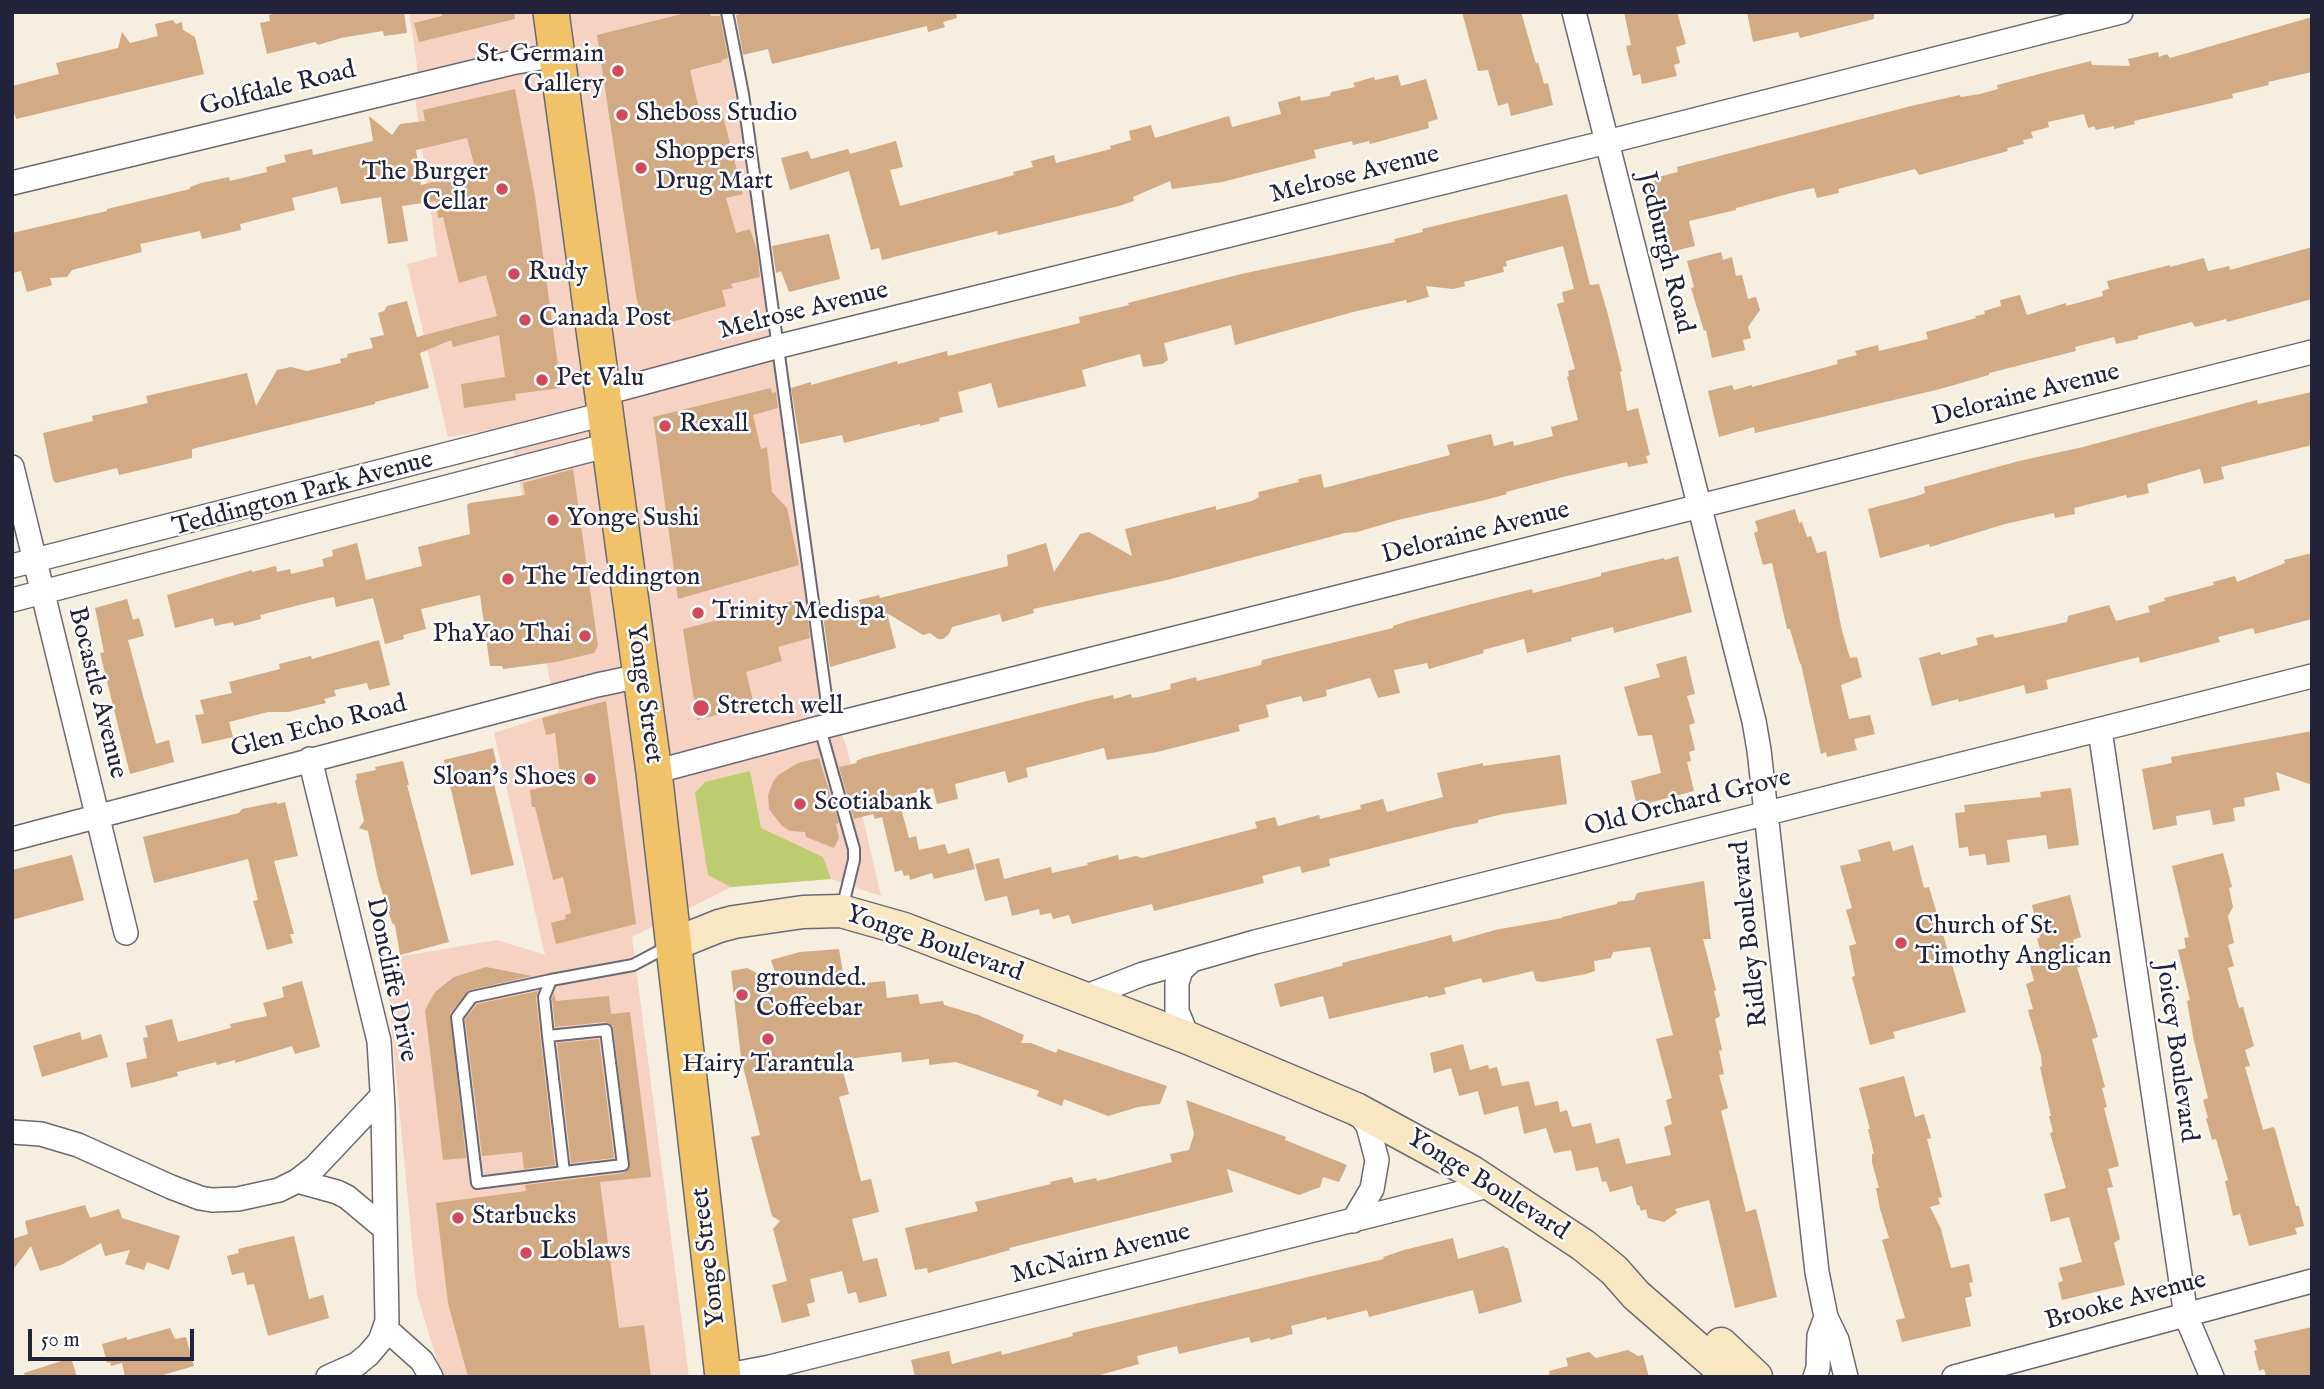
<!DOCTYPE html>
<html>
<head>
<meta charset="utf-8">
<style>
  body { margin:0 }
  #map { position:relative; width:2324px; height:1389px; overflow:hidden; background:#f6eede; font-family:"IM FELL English",serif }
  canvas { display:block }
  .frame { position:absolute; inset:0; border:14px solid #22223b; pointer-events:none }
  .scale { position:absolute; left:28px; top:1329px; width:166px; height:32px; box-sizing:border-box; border:4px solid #22223b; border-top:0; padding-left:9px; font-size:21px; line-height:24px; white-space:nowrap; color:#22223b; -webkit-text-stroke:5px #fff; paint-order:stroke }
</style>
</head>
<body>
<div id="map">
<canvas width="2324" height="1389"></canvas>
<div class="frame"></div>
<div class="scale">50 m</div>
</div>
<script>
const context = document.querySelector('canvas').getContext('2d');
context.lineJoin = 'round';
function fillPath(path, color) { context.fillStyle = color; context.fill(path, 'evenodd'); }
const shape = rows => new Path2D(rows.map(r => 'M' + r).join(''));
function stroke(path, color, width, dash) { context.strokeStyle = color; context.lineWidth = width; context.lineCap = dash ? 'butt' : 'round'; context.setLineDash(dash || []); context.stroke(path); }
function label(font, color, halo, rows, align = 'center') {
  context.font = font + ' "IM FELL English",serif'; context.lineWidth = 5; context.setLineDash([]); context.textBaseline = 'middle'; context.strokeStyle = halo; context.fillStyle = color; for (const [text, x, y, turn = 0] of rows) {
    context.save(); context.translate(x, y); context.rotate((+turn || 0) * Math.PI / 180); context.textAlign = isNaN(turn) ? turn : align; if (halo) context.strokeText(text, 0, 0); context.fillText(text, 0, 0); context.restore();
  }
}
const built = shape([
  [409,12,725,12,777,327,830,705,846,745,881,896,831,879,731,887,632,937,689,1377,442,1377,417,1295,385,959,497,940,545,955,494,733,559,712,549,677,521,488,509,427,448,437,407,264,437,256,416,105,417,65]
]);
const green = shape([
  [750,771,761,828,823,857,831,879,731,887,708,875,695,793,705,782]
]);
const building = shape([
  [283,12,404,12,407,33,384,36,383,31,341,38,318,45,315,42,267,54,260,23,270,21,269,15],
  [441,12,514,12,515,19,419,42,414,23,442,16],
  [690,12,710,12,711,16,720,16,728,58,722,60,722,62,690,70,700,113,721,108,743,194,726,198,736,233,750,229,757,250,760,277,731,284,733,288,722,290,726,306,669,323,668,321,657,324,656,322,643,325,636,295,597,35],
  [745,12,956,12,957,18,943,22,945,27,928,32,927,26,772,64,768,49,743,55,736,15],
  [1462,12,1521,12,1536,64,1538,62,1544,84,1548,83,1553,105,1511,116,1508,103,1498,106,1488,70,1478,71],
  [1624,12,1677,12,1686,44,1676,47,1680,63,1674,65,1677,76,1642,84,1640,74,1633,76,1626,46,1631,45],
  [1747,12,1874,12,1874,19,1800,38,1798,32,1753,42],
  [2312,17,2312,72,2268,82,2269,85,2232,94,2233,98,2134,121,2135,124,2114,129,2114,126,2096,130,2094,126,2088,128,2084,114,2048,122,2049,127,2031,132,2033,138,2023,140,2024,144,2007,148,2008,151,1919,175,1915,169,1838,189,1839,193,1817,198,1814,188,1795,192,1736,208,1736,210,1689,221,1695,246,1670,252,1652,182,1655,181,1654,178,1678,172,1677,167,1911,106,1960,95,1961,97,1980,94,1998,89,1997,85,2047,72,2091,61,2092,65,2130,66,2128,59,2158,52,2159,57,2167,54,2170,58],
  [173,20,176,24,182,22,183,30,195,37,204,74,16,119,12,105,12,86,59,74,56,63,118,48,122,32,130,43,158,36,155,24],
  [1398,75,1401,86,1426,79,1438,119,1428,122,1429,128,1370,144,1369,141,1353,145,1352,141,1314,150,1316,158,1222,182,1172,189,1170,181,1133,197,1134,201,1119,206,998,235,997,231,882,260,879,248,871,250,849,171,790,190,781,158,808,151,811,159,848,149,850,154,896,141,903,167,890,170,900,206,1014,175,1013,172,1033,167,1031,161,1054,155,1056,163,1111,149,1110,146,1131,140,1129,131,1151,125,1155,138,1229,116,1232,127,1281,114,1278,102,1300,96,1301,101,1330,96,1331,92,1355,87,1353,83,1374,77,1375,80],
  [515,89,535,196,561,388,515,394,516,400,464,408,461,384,505,377,499,335,453,347,451,340,420,353,429,388,375,402,375,404,192,449,192,458,119,475,117,468,56,483,53,480,43,433,93,421,92,416,148,403,146,396,247,373,256,406,277,370,291,367,307,371,341,363,340,359,348,357,347,354,373,348,370,338,384,335,378,313,384,311,387,306,407,301,417,337,497,316,486,275,459,283,443,217,438,218,436,201,402,206,408,241,388,244,381,197,341,204,337,187,292,198,295,210,240,224,241,230,202,239,200,231,140,244,142,252,72,270,67,277,50,278,52,285,27,292,21,271,12,273,12,233,107,211,107,209,190,189,190,187,201,183,229,177,230,181,267,172,266,167,286,162,284,155,312,149,313,155,373,141,369,116,392,135,400,124,425,121,423,110],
  [467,138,476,171,421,185,416,150],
  [1567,194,1590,285,1599,284,1607,311,1622,371,1620,372,1627,411,1638,408,1650,455,1646,456,1648,463,1628,467,1627,462,1563,477,1506,492,1507,494,1485,500,1398,520,1357,532,1345,533,1167,580,1033,609,1034,613,1002,622,1000,614,952,627,949,634,943,639,938,639,930,633,923,635,887,613,896,648,830,667,823,616,861,606,859,600,879,595,880,598,1008,566,1007,555,1046,543,1054,572,1080,534,1089,532,1132,556,1125,529,1200,510,1216,506,1216,510,1252,501,1259,497,1258,492,1299,482,1298,479,1321,474,1324,488,1450,455,1447,445,1491,434,1494,446,1513,441,1514,446,1553,436,1551,427,1578,420,1567,377,1569,376,1568,371,1575,369,1557,304,1564,302,1562,292,1574,289,1563,246,1506,261,1507,266,1503,267,1504,272,1464,282,1465,286,1453,289,1426,286,1429,297,1407,303,1406,300,1353,312,1235,345,1231,325,1164,343,1168,360,1162,364,1143,367,1140,354,1103,364,1082,370,1086,386,998,408,991,383,958,392,963,412,939,418,940,421,920,426,920,424,844,443,842,435,800,444,791,388,811,382,811,385,897,361,898,364,947,351,948,356,1015,339,1080,323,1079,317,1129,305,1128,303,1241,274,1395,242,1394,239,1423,232,1422,229],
  [829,234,840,279,789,292,781,271,776,273,772,246],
  [2312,247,2312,299,2227,322,2226,319,2195,327,2192,322,2138,336,2138,339,2116,344,2114,337,2075,347,2076,351,1989,373,1989,375,1940,389,1755,433,1754,427,1719,437,1708,391,1732,385,1734,390,1752,385,1752,387,1838,364,1837,360,1857,355,1855,351,1878,345,1879,351,1928,339,1926,332,1976,318,1975,316,1985,314,1984,311,2001,306,2000,300,2020,295,2027,315,2066,303,2066,306,2103,296,2102,291,2109,289,2107,281,2170,265,2170,267,2204,258,2208,271,2229,266,2230,270],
  [1721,252,1723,260,1732,257,1736,276,1742,275,1748,299,1756,297,1760,310,1748,327,1751,338,1743,340,1745,350,1712,358,1706,330,1704,331,1691,288,1694,287,1687,261],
  [771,388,772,393,776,392,778,408,753,415,761,449,767,447,772,492,787,508,799,565,678,599,653,417],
  [2312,392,2312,445,2221,467,2224,479,2204,484,2200,469,2147,484,2149,493,2127,498,2126,495,2074,508,2075,514,2055,518,2054,513,2005,524,1930,547,1929,544,1880,558,1868,509,1917,496,1925,493,1924,487,2019,461,2083,447,2257,400,2258,404],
  [573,469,598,646,594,653,556,662,503,669,502,666,490,666,480,595,421,609,426,629,403,635,404,639,385,644,373,598,336,607,334,597,319,600,260,615,261,619,234,626,233,622,215,626,213,618,175,628,167,595,252,570,252,572,276,566,277,572,290,569,291,574,324,566,322,559,333,556,332,550,357,543,366,580,422,566,418,547,470,534,467,505,470,503,525,495,523,483],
  [1795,509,1799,523,1802,522,1807,537,1811,536,1817,553,1826,551,1842,631,1850,658,1857,657,1862,677,1841,685,1849,719,1870,715,1875,734,1854,739,1857,750,1827,757,1826,752,1821,754,1801,664,1800,664,1790,629,1787,629,1772,563,1763,565,1754,533,1758,531,1755,521],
  [2312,553,2312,619,2255,634,2253,628,2218,637,2220,642,2140,663,2139,657,2046,680,2048,689,2026,694,2024,685,1959,702,1958,699,1932,706,1919,658,1940,652,1941,655,1978,645,1976,638,1993,634,1995,638,2067,622,2068,616,2109,605,2116,621,2150,612,2148,606,2165,601,2164,598,2214,585,2213,582,2235,576,2237,582,2285,563,2284,560],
  [1678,556,1692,612,1614,633,1613,627,1571,638,1572,641,1527,653,1524,639,1483,650,1484,653,1429,669,1427,663,1394,670,1400,693,1378,698,1370,678,1326,690,1327,696,1303,702,1301,696,1266,705,1269,717,1238,725,1240,731,1157,752,1107,760,1104,748,1026,768,1028,777,1008,783,1005,771,955,784,958,799,937,804,933,788,898,797,909,838,916,836,919,850,945,844,948,854,969,848,975,869,934,879,932,873,910,880,909,875,904,876,902,870,895,872,882,817,875,819,873,814,854,819,839,767,857,763,856,761,863,758,1091,700,1113,695,1114,699,1131,694,1132,698,1139,697,1171,689,1170,684,1196,677,1197,681,1261,665,1262,660,1393,628,1393,626,1408,621,1472,604,1532,589,1533,593,1601,576,1601,573,1664,558,1665,560],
  [127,599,133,620,139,618,144,636,128,640,156,744,169,740,174,762,130,774,100,653,104,652,95,608],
  [801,599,807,614,810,638,778,647,782,661,746,672,754,705,697,720,683,629],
  [379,640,390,685,369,690,367,683,334,690,336,696,324,699,326,703,288,712,268,712,229,722,233,737,202,744,195,715,204,714,200,700,232,693,229,682,280,669,279,664,311,656,312,659],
  [1686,656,1695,694,1687,696,1695,723,1689,725,1695,750,1689,752,1691,761,1687,762,1694,791,1637,806,1631,781,1661,773,1652,735,1638,736,1624,687,1660,677,1656,664],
  [606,701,636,924,556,944,551,923,566,919,565,915,571,913,563,877,553,880,535,807,532,807,530,790,561,783,555,733,546,735,542,718],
  [2312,731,2312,785,2276,772,2280,790,2244,798,2245,806,2233,808,2235,821,2213,825,2210,810,2176,816,2177,825,2153,830,2142,769,2172,763,2171,757],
  [493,748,498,770,491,772,514,865,471,875,444,760],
  [1560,755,1567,804,1503,814,1478,820,1478,823,1452,828,1329,859,1330,866,1302,873,1300,866,1262,876,1264,883,1154,911,1152,904,1072,924,1069,915,1053,919,1051,913,1040,915,1039,909,1012,916,1007,896,985,901,975,864,999,858,1004,879,1051,867,1052,873,1088,865,1087,863,1118,855,1119,860,1136,856,1142,858,1257,828,1255,822,1275,817,1278,826,1319,815,1320,819,1361,809,1360,805,1383,799,1387,812,1443,797,1437,773,1483,763,1483,766],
  [819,758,839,823,836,824,839,838,834,848,806,837,805,832,790,831,782,826,769,809,768,795,773,782,778,775,798,763],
  [403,761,409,785,407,785,449,942,400,955,395,925,392,923,378,879,368,831,359,828,364,821,355,781,357,779,356,774,376,770,375,767],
  [2071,788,2079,845,2048,849,2046,835,2007,840,2010,862,1987,865,1985,854,1969,856,1968,847,1959,848,1955,813,1965,812,1964,805,2041,797,2040,792],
  [277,802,277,804,285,802,298,856,274,861,294,934,290,934,293,943,267,950,253,901,258,900,248,859,154,883,143,837,239,813,242,809],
  [1890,841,1893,851,1913,845,1924,888,1929,887,1966,1012,1893,1032,1895,1038,1870,1045,1852,977,1855,976,1849,946,1856,944,1846,910,1852,908,1840,866,1861,861,1858,850],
  [2223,853,2232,887,2229,888,2233,907,2228,916,2234,943,2228,945,2234,966,2228,968,2239,1008,2243,1007,2254,1046,2245,1050,2250,1066,2245,1067,2263,1130,2273,1127,2275,1129,2296,1206,2299,1206,2304,1226,2295,1228,2297,1234,2249,1246,2240,1214,2233,1216,2225,1181,2228,1180,2216,1139,2212,1140,2206,1118,2208,1118,2203,1100,2208,1098,2194,1041,2187,1001,2190,1000,2178,950,2186,948,2184,938,2189,937,2172,866],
  [72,855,84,900,12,920,12,870],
  [1704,881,1711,939,1703,939,1716,990,1714,991,1720,1016,1715,1019,1722,1050,1719,1051,1724,1074,1719,1075,1728,1108,1721,1111,1746,1212,1756,1209,1777,1297,1735,1308,1709,1200,1675,1209,1677,1213,1664,1222,1648,1218,1646,1209,1641,1211,1639,1205,1637,1205,1632,1186,1610,1192,1606,1181,1602,1182,1598,1167,1576,1171,1571,1150,1554,1153,1546,1128,1524,1134,1518,1106,1484,1115,1478,1091,1459,1096,1451,1068,1434,1073,1430,1053,1463,1044,1470,1070,1488,1065,1489,1069,1497,1067,1502,1086,1529,1081,1535,1106,1558,1101,1560,1112,1567,1110,1572,1127,1591,1123,1596,1144,1619,1138,1626,1164,1671,1155,1664,1127,1672,1124,1666,1100,1672,1098,1656,1039,1673,1035,1650,947,1613,952,1611,958,1594,961,1595,971,1586,974,1542,982,1536,981,1533,971,1483,983,1481,978,1444,988,1446,994,1428,998,1428,996,1329,1019,1323,996,1280,1007,1274,984,1341,966,1343,966,1342,963,1451,935,1453,942,1495,930,1562,918,1562,917,1617,904,1617,902,1634,900,1637,893],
  [2070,895,2081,937,2073,940,2080,967,2077,967,2098,1037,2092,1039,2105,1087,2102,1088,2107,1107,2104,1108,2119,1166,2108,1169,2113,1187,2107,1188,2120,1239,2114,1243,2125,1285,2062,1300,2058,1283,2063,1281,2059,1268,2082,1262,2069,1217,2051,1222,2044,1194,2066,1188,2050,1133,2053,1132,2049,1116,2051,1116,2040,1067,2042,1066,2041,1056,2028,1010,2033,1009,2026,984,2034,981,2028,958,2042,955,2037,939,2040,937,2032,905],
  [839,949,845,985,885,981,887,998,918,994,920,1004,943,1001,944,1005,978,1015,1024,1035,1021,1043,1031,1043,1056,1053,1058,1049,1167,1086,1160,1104,1138,1107,1108,1116,1064,1099,1062,1106,1037,1096,1039,1091,956,1062,929,1065,929,1059,902,1062,901,1052,840,1060,849,1094,839,1097,861,1181,871,1179,879,1212,852,1219,863,1261,877,1258,887,1296,859,1303,856,1292,848,1294,842,1271,810,1279,815,1302,807,1304,810,1316,782,1323,772,1285,787,1281,773,1229,780,1221,772,1216,751,1137,760,1135,741,1058,731,971,747,968,779,985,771,960,800,952],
  [486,967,532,976,469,990,450,1013,466,1158,443,1160,425,1010,435,992,454,977],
  [302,981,320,1047,295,1054,292,1046,235,1063,235,1060,217,1065,216,1062,177,1072,178,1076,131,1088,126,1063,147,1058,143,1038,148,1037,145,1026,172,1019,178,1042,231,1028,230,1024,267,1016,263,1003,284,997,282,987],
  [538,991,536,998,555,1165,524,1169,522,1152,482,1156,465,1019,477,1004],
  [554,993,556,1001,609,996,611,1014,630,1012,651,1177,600,1182,619,1328,644,1325,651,1377,468,1377,448,1303,436,1203,526,1191,525,1185,624,1173,630,1167,613,1026,605,1022,555,1027,552,998],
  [80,1032,82,1040,101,1034,108,1057,42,1077,33,1046],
  [599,1039,614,1158,571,1163,557,1043],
  [1904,1076,1915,1117,1924,1114,1931,1138,1927,1139,1942,1197,1938,1198,1940,1204,1930,1207,1941,1229,1951,1268,1969,1264,1973,1282,1969,1283,1972,1296,1965,1298,1971,1326,1902,1342,1896,1320,1905,1318,1882,1240,1889,1238,1880,1209,1876,1188,1879,1188,1872,1162,1872,1154,1874,1154,1868,1129,1870,1129,1859,1088],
  [1186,1100,1286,1137,1285,1140,1347,1165,1339,1182,1323,1177,1320,1187,1299,1195,1227,1169,1233,1192,1009,1248,1010,1250,928,1273,927,1268,915,1270,905,1228,978,1211,975,1202,1051,1184,1050,1182,1072,1177,1074,1183,1096,1178,1097,1181,1172,1162,1170,1154,1189,1150,1194,1134],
  [85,1205,90,1218,119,1209,122,1218,180,1236,169,1270,147,1262,144,1270,125,1264,130,1250,105,1256,101,1243,61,1265,40,1271,31,1246,12,1271,12,1239,28,1234,25,1221],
  [294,1236,309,1299,323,1295,329,1318,268,1336,254,1284,247,1285,244,1272,232,1275,227,1256,239,1253,238,1249],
  [1453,1238,1458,1259,1504,1246,1505,1248,1508,1248,1522,1302,1479,1314,1473,1290,1369,1317,1367,1310,1327,1320,1326,1317,1291,1326,1293,1334,1270,1340,1270,1338,1251,1343,1249,1337,1179,1354,1177,1346,1137,1356,1139,1364,1093,1377,915,1377,911,1360,949,1351,952,1364,1001,1351,1002,1355,1073,1336,1072,1333,1384,1259,1383,1257,1404,1250],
  [2312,1327,2312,1377,2266,1377,2264,1369,2259,1371,2254,1351,2257,1350,2254,1340],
  [170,1328,175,1339,186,1337,194,1366,156,1377,125,1377,122,1363,111,1366,110,1362,107,1363,102,1344,127,1337,127,1340],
  [1628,1350,1638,1356,1643,1355,1649,1377,1550,1377,1549,1371,1568,1366,1566,1358,1589,1352,1596,1358],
  [71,1358,77,1377,25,1377,24,1373]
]);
const lane = shape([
  [727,12,743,94,830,725],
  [820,728,854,849,854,860,842,909],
  [551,980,472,997,457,1017,477,1183,564,1172],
  [548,1036,606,1030,623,1165,564,1172,548,1036,544,997,551,980,633,965,667,947]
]);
const street = shape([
  [1574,12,1754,721,1759,750,1817,1272,1826,1317,1837,1340,1846,1377],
  [12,183,511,63,557,55],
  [602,394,776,347,1607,142,2121,12],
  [12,467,126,933],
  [12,566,604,414],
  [12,600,609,445],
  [2100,730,2186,1316,2212,1377],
  [310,759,379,1041,383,1108,387,1321,380,1341,368,1355,357,1364,328,1377],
  [654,772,830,725,2312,352],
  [12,839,597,685,640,676],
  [1082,998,1143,974,1255,942,2312,676],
  [1188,1038,1177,1011,1177,983,1181,970,1191,961],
  [12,1132,41,1134,78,1145,171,1187,200,1198,212,1200,238,1199,279,1190,297,1181,315,1167,382,1096],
  [297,1181,337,1192,347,1197,384,1228],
  [1353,1221,1372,1189,1377,1160,1368,1126,1356,1109],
  [385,1328,422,1361,431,1377],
  [723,1376,770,1367,1492,1185],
  [1815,1377,1818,1368,1819,1336,1826,1317],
  [1954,1377,2312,1281]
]);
const secondary = shape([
  [674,944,719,926,734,922,803,912,841,911,904,929,1188,1038,1356,1109,1472,1172,1583,1245,1614,1270,1636,1295,1730,1377],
  [1721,1344,1756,1377]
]);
const primary = shape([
  [551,12,654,772,723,1377]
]);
const markers = [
  [618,71,7,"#d1495b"],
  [622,115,7,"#d1495b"],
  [641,168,7,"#d1495b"],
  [502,189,7,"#d1495b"],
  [514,274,7,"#d1495b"],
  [525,320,7,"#d1495b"],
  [542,380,7,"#d1495b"],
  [665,426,7,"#d1495b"],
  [553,520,7,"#d1495b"],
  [508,579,7,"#d1495b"],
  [698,613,7,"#d1495b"],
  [585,636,7,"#d1495b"],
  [701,708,9,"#d1495b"],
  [590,779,7,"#d1495b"],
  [800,804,7,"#d1495b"],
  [1901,943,7,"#d1495b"],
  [742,995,7,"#d1495b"],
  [768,1039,7,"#d1495b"],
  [458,1218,7,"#d1495b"],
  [526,1253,7,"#d1495b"]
];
const poiNames = [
  ["St. Germain",604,56,"right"],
  ["Gallery",604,86,"right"],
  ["Sheboss Studio",636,115],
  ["Shoppers",655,153],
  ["Drug Mart",655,183],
  ["The Burger",488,174,"right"],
  ["Cellar",488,204,"right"],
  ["Rudy",528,274],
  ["Canada Post",539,320],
  ["Pet Valu",556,380],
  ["Rexall",679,426],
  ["Yonge Sushi",567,520],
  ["The Teddington",522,579],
  ["Trinity Medispa",712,613],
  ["PhaYao Thai",571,636,"right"],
  ["Stretch well",717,708],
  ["Sloan's Shoes",576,779,"right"],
  ["Scotiabank",814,804],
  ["Church of St.",1915,928],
  ["Timothy Anglican",1915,958],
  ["grounded.",756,980],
  ["Coffeebar",756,1010],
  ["Hairy Tarantula",768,1066,"center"],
  ["Starbucks",472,1218],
  ["Loblaws",540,1253]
];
const streetNames = [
  ["Golfdale Road",278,90,-14],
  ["Melrose Avenue",1355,176,-14],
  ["Jedburgh Road",1664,253,76],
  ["Melrose Avenue",804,312,-14],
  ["Deloraine Avenue",2026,396,-14],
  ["Teddington Park Avenue",303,495,-15],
  ["Deloraine Avenue",1476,534,-14],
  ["Bocastle Avenue",96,693,76],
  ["Yonge Street",643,694,82],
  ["Glen Echo Road",319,728,-15],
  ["Old Orchard Grove",1688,804,-14],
  ["Ridley Boulevard",1751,934,-96],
  ["Yonge Boulevard",934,945,19],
  ["Doncliffe Drive",390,980,78],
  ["Joicey Boulevard",2175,1052,82],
  ["Yonge Boulevard",1487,1186,32],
  ["McNairn Avenue",1101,1255,-14],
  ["Yonge Street",710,1257,-97],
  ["Brooke Avenue",2126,1302,-15]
];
fillPath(built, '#f6d2c3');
fillPath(green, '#bdcc6f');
fillPath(building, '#d2aa84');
stroke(lane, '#6c6974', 14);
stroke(street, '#6c6974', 26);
stroke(secondary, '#6c6974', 35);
stroke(primary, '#6c6974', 38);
stroke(lane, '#fff', 10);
stroke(street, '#fff', 23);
stroke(secondary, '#f9e7c3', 32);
stroke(primary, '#f1c369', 35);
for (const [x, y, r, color] of markers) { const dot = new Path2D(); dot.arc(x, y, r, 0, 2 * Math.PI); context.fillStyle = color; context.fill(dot); stroke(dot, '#fff', 2.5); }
label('26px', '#22223b', '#fff', poiNames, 'left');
label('26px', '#22223b', '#fff', streetNames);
</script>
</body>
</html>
